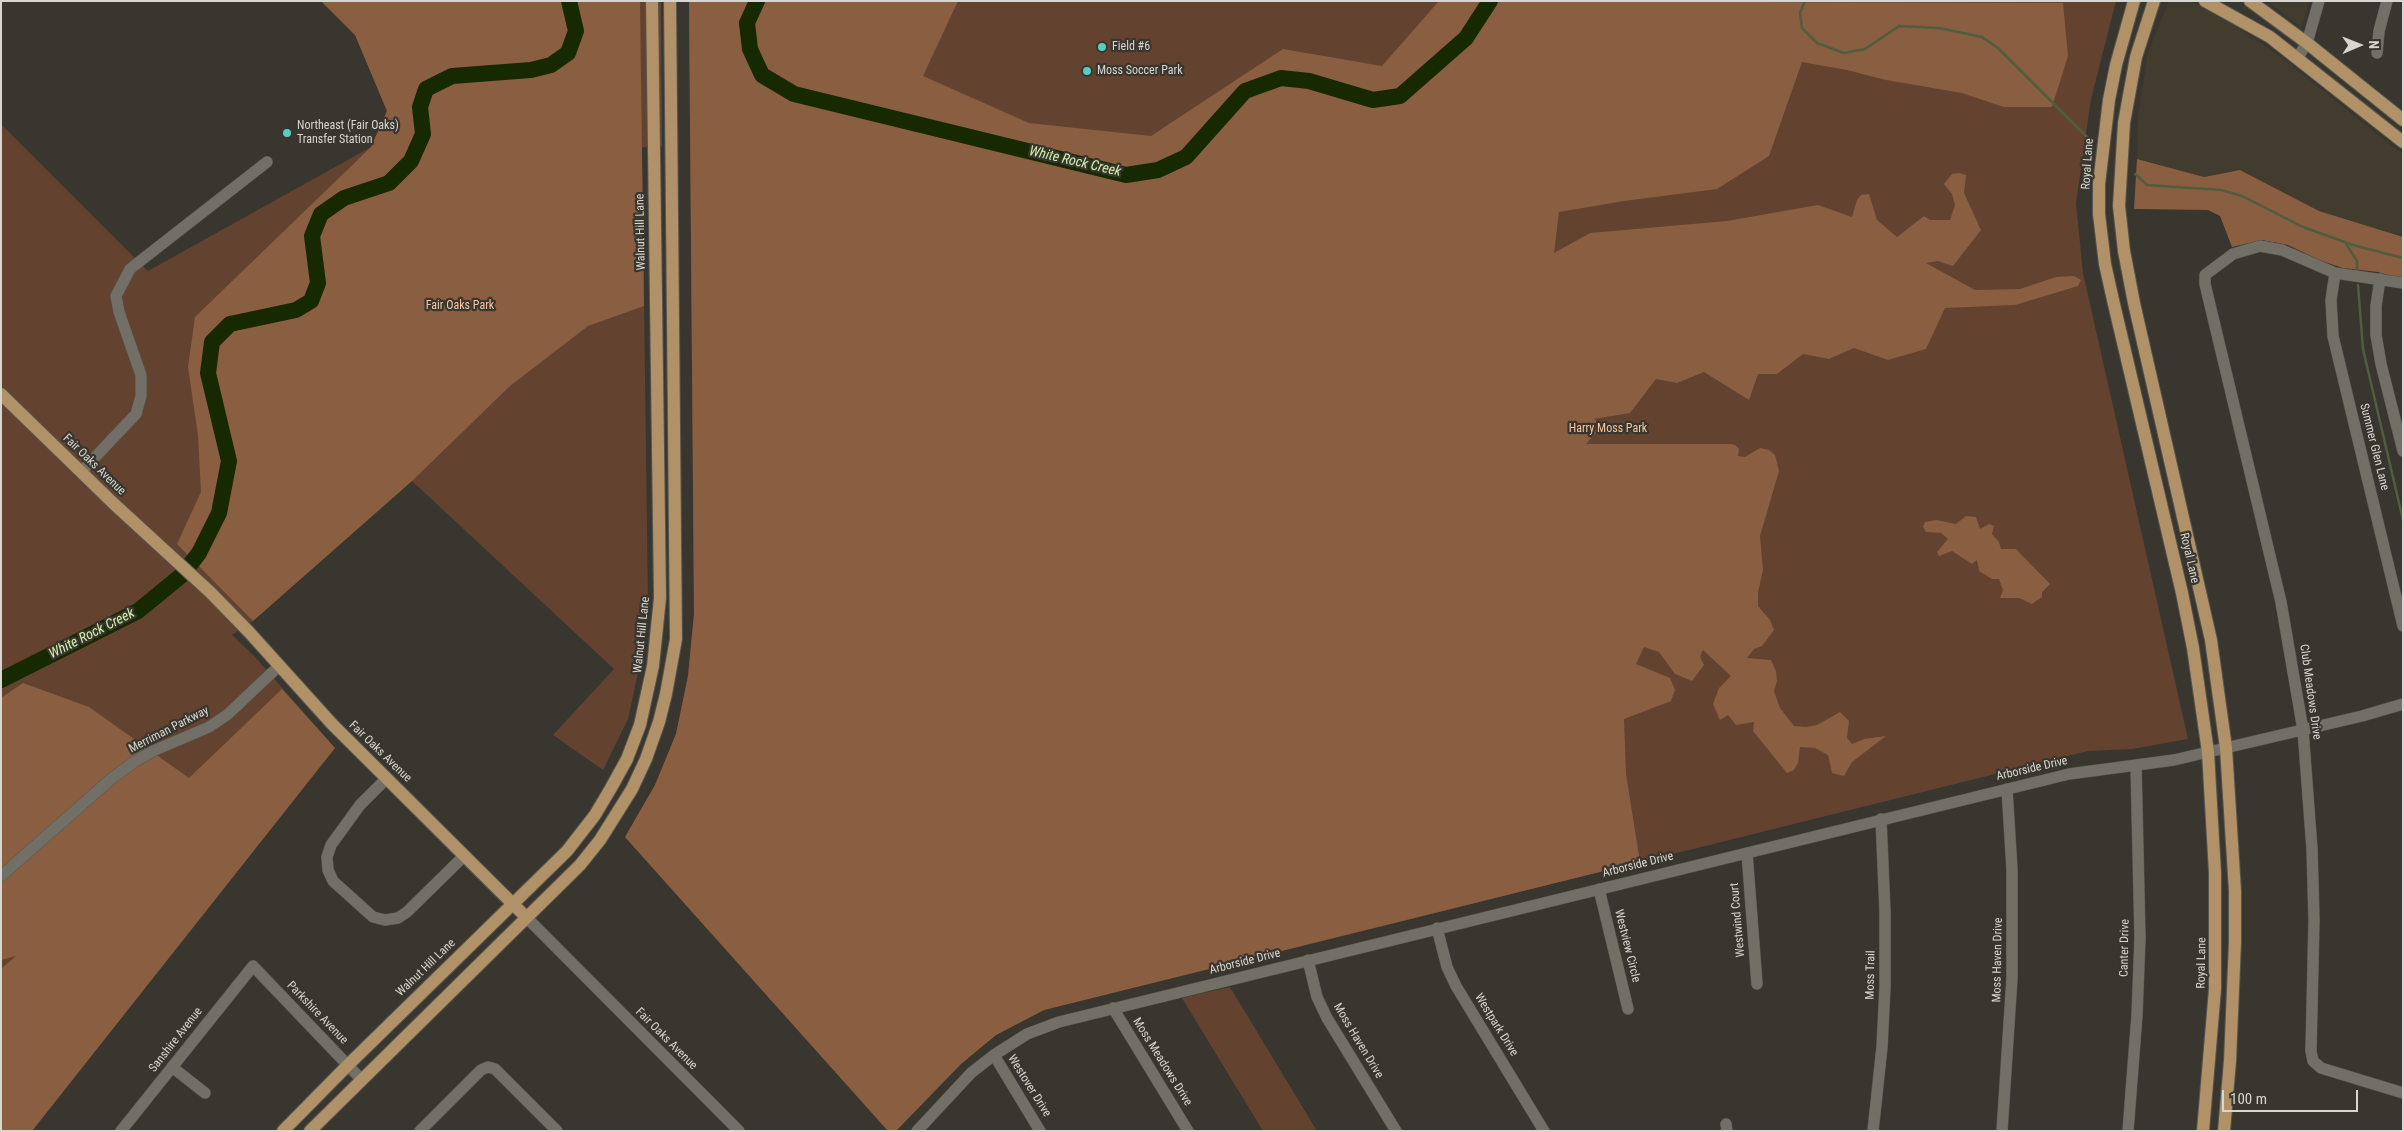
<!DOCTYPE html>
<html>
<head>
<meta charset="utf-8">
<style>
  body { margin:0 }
  #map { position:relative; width:2404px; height:1132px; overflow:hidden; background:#38362e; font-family:"Roboto Condensed",sans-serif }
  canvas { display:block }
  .frame { position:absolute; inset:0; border:2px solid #d8d6d1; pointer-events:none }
  .north { position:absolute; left:2334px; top:20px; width:50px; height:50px; -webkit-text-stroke:4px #38362e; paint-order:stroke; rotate:89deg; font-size:14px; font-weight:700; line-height:20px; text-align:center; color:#d8d6d1 }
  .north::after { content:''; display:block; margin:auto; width:18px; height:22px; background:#d8d6d1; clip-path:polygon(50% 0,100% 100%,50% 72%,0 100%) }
  .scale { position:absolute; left:2222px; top:1090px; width:136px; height:22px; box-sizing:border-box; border:2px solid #d8d6d1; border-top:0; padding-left:6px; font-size:15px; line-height:18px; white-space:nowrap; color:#d8d6d1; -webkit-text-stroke:4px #38362e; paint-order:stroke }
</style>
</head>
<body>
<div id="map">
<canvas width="2404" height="1132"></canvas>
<div class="frame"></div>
<div class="north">N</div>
<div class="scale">100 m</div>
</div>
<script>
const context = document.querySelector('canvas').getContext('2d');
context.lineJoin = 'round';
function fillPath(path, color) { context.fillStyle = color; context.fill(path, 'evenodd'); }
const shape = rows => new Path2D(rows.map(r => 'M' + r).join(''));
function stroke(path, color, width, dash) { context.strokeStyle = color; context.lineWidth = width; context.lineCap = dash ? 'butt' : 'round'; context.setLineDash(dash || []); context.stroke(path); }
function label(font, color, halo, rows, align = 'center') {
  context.font = font + ' "Roboto Condensed",sans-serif'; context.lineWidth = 4.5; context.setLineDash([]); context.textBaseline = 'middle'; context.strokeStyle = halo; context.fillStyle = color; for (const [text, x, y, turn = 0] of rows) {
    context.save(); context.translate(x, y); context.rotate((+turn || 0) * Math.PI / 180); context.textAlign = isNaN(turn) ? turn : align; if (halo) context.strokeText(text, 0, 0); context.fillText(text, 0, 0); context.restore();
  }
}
const built = shape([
  [2169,1,2192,1,2219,15,2280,56,2393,147,2403,153,2403,237,2319,211,2240,170,2204,177,2137,159,2138,116,2148,52],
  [2267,1,2309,1,2302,28]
]);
const green = shape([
  [321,1,661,1,662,147,642,147,648,604,641,659,628,719,603,770,553,735,614,669,412,481,253,621,232,635,255,657,335,748,32,1131,1,1131,1,124,148,271,371,147,387,111,355,35],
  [689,1,2116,1,2091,99,2076,203,2083,273,2188,739,2132,749,2088,751,1044,1010,996,1035,961,1064,896,1131,888,1131,625,837,655,785,676,734,688,676,694,614],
  [1230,987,1317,1131,1263,1131,1182,998]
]);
const forest = shape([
  [321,1,640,1,644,306,588,326,510,386,412,481,253,621,177,544,201,492,198,435,188,367,195,317,371,147,387,111,355,35],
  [689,1,958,1,923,76,1029,123,1151,136,1283,49,1382,66,1439,1,2063,3,2068,56,2052,107,2004,107,1962,93,1886,80,1847,70,1802,62,1769,156,1717,189,1624,201,1559,212,1554,253,1590,233,1727,221,1818,205,1852,217,1857,200,1861,195,1869,194,1877,220,1897,237,1924,216,1930,220,1950,220,1955,205,1952,194,1944,184,1952,174,1959,173,1966,175,1964,193,1981,230,1953,266,1938,261,1926,263,1975,290,2020,289,2056,277,2074,276,2081,280,2078,286,2015,305,1945,308,1926,349,1888,360,1854,348,1829,359,1803,354,1777,374,1758,374,1749,400,1704,372,1677,383,1656,379,1630,413,1594,419,1602,426,1586,444,1730,444,1735,445,1739,449,1738,456,1745,457,1760,448,1769,450,1775,455,1779,471,1760,536,1763,570,1758,592,1758,606,1770,620,1774,630,1762,646,1754,649,1747,658,1771,660,1776,671,1777,681,1774,691,1780,708,1794,726,1806,727,1817,725,1840,712,1849,721,1847,738,1852,744,1864,739,1886,736,1852,762,1844,776,1832,773,1828,755,1815,748,1800,747,1798,763,1794,770,1787,773,1753,731,1754,722,1736,725,1728,715,1720,720,1713,704,1719,688,1731,676,1703,650,1700,657,1704,665,1692,681,1675,674,1659,652,1644,647,1636,664,1670,678,1675,690,1671,701,1624,719,1626,774,1640,862,1044,1010,996,1035,961,1064,896,1131,888,1131,625,837,655,785,676,734,688,676,694,614],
  [2137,159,2204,177,2240,170,2319,211,2403,237,2403,280,2378,272,2343,268,2319,260,2288,245,2262,240,2232,247,2220,216,2208,210,2134,209],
  [1966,516,1976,517,1980,529,1989,524,1994,526,1992,534,1999,542,2001,549,2016,549,2050,584,2042,592,2042,597,2032,604,2019,598,2000,598,2003,590,1999,579,1992,579,1979,571,1977,560,1972,564,1952,551,1939,556,1937,552,1948,539,1941,533,1926,532,1923,527,1925,522,1936,520,1956,524],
  [23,683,89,707,189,778,282,689,335,748,32,1131,1,1131,1,969,16,956,1,960,1,698]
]);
const stream = shape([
  [1805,1,1800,13,1802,28,1817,43,1844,53,1865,49,1899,26,1939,28,1982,37,1998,48,2089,139],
  [2135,174,2147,185,2221,190,2242,196,2303,227,2353,245,2403,258],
  [2345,242,2357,261,2357,270],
  [2358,285,2363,349,2403,520]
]);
const river = shape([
  [757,1,747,23,750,49,762,75,794,94,1126,175,1158,170,1186,157,1245,91,1281,78,1309,81,1373,100,1400,96,1466,38,1490,1],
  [1,680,138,611,182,575,199,553,219,513,229,461,208,373,212,342,230,324,296,310,311,301,318,283,312,236,321,214,344,198,389,183,411,161,423,134,420,107,426,89,452,76,531,70,551,65,568,53,576,31,569,1]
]);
const minor = shape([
  [2377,53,2379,31,2387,1],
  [2298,57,2307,43,2319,1],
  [2335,273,2331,300,2333,336,2403,626],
  [2380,279,2376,306,2376,335,2381,364,2403,451],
  [2403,283,2335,273,2282,250,2260,246,2233,254,2205,275,2205,284,2281,602,2303,730,2312,849,2314,920,2311,1051,2313,1061,2321,1068,2403,1093],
  [81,472,136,414,141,396,141,375,119,312,116,296,130,269,267,162],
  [387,778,360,805,331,845,327,857,328,870,333,881,373,917,385,920,398,918,407,912,464,856],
  [1747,853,1757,984],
  [1,876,111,779,134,762,153,751,209,727,227,715,279,666],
  [1599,889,1628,1009],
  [526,917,739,1131],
  [1437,928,1447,967,1456,986,1544,1131],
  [1308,960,1317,997,1327,1018,1396,1131],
  [1113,1008,1188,1131],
  [994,1055,1040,1131],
  [172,1067,205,1093],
  [1726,1124,1727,1131],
  [121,1131,253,966,361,1079],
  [420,1131,481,1070,488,1067,495,1069,557,1131],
  [917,1131,971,1073,994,1055,1027,1034,1059,1022,2069,774,2174,760,2362,716,2403,704],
  [1873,1131,1882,1047,1885,987,1885,912,1881,819],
  [2002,1131,2012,978,2012,870,2007,789],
  [2128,1131,2137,1015,2140,938,2136,765]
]);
const major = shape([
  [2134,1,2116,65,2109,100,2099,184,2099,214,2105,264,2113,300,2182,593,2193,648,2208,752,2215,873,2215,989,2203,1131],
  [2154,1,2136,57,2124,123,2119,206,2124,251,2134,303,2211,640,2226,748,2235,891,2235,942,2230,1061,2224,1131],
  [2205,1,2270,37,2403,142],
  [2250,1,2307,43,2403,120],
  [1,394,113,503,210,592,249,632,332,724,526,917],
  [283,1131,348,1065,567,851,595,815,611,788,627,759,640,725,653,666,660,598,652,1],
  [310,1131,580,865,600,840,632,789,646,759,659,722,666,694,676,639,670,1]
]);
const markers = [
  [1102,47,5,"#57cec2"],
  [1087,71,5,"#57cec2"],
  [287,133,5,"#57cec2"]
];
const poiNames = [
  ["Field #6",1112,47],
  ["Moss Soccer Park",1097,71],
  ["Northeast (Fair Oaks)",297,126],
  ["Transfer Station",297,140]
];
const streetNames = [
  ["Royal Lane",2088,164,-86],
  ["Walnut Hill Lane",641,232,-91],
  ["Summer Glen Lane",2374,447,76],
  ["Fair Oaks Avenue",94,465,44],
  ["Royal Lane",2189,558,77],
  ["Walnut Hill Lane",642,635,-84],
  ["Club Meadows Drive",2310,692,82],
  ["Merriman Parkway",169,730,-27],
  ["Fair Oaks Avenue",380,752,44],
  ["Arborside Drive",2032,769,-13],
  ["Arborside Drive",1638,865,-14],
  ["Westwind Court",1738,920,-95],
  ["Westview Circle",1627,946,76],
  ["Canter Drive",2125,948,-89],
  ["Moss Haven Drive",1998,960,-89],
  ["Arborside Drive",1245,962,-14],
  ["Royal Lane",2202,963,-89],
  ["Walnut Hill Lane",426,968,-44],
  ["Moss Trail",1871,975,-89],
  ["Parkshire Avenue",317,1013,46],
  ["Westpark Drive",1496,1025,58],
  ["Fair Oaks Avenue",666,1039,45],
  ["Sanshire Avenue",176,1040,-52],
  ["Moss Haven Drive",1358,1041,59],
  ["Moss Meadows Drive",1162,1062,58],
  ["Westover Drive",1029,1086,58]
];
const parkNames = [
  ["Fair Oaks Park",460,306],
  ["Harry Moss Park",1608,429]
];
const waterNames = [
  ["White Rock Creek",1075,162,13],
  ["White Rock Creek",92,634,-27]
];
fillPath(built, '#413c2e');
fillPath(green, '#63432f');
fillPath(forest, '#895e41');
stroke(stream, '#515d3f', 2.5);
stroke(river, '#172900', 16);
stroke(minor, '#56544e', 12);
stroke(major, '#56544e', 14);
stroke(minor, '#726f67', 11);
stroke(major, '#b09168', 12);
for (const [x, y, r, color] of markers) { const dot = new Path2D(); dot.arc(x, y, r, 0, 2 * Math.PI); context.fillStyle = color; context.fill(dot); stroke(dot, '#38362e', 2); }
label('12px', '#d8d6d1', '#38362e', poiNames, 'left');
label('12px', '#d8d6d1', '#38362e', streetNames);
label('12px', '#fcc4a0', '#38362e', parkNames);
label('italic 14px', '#cff2ab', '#38362e', waterNames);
</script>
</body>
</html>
